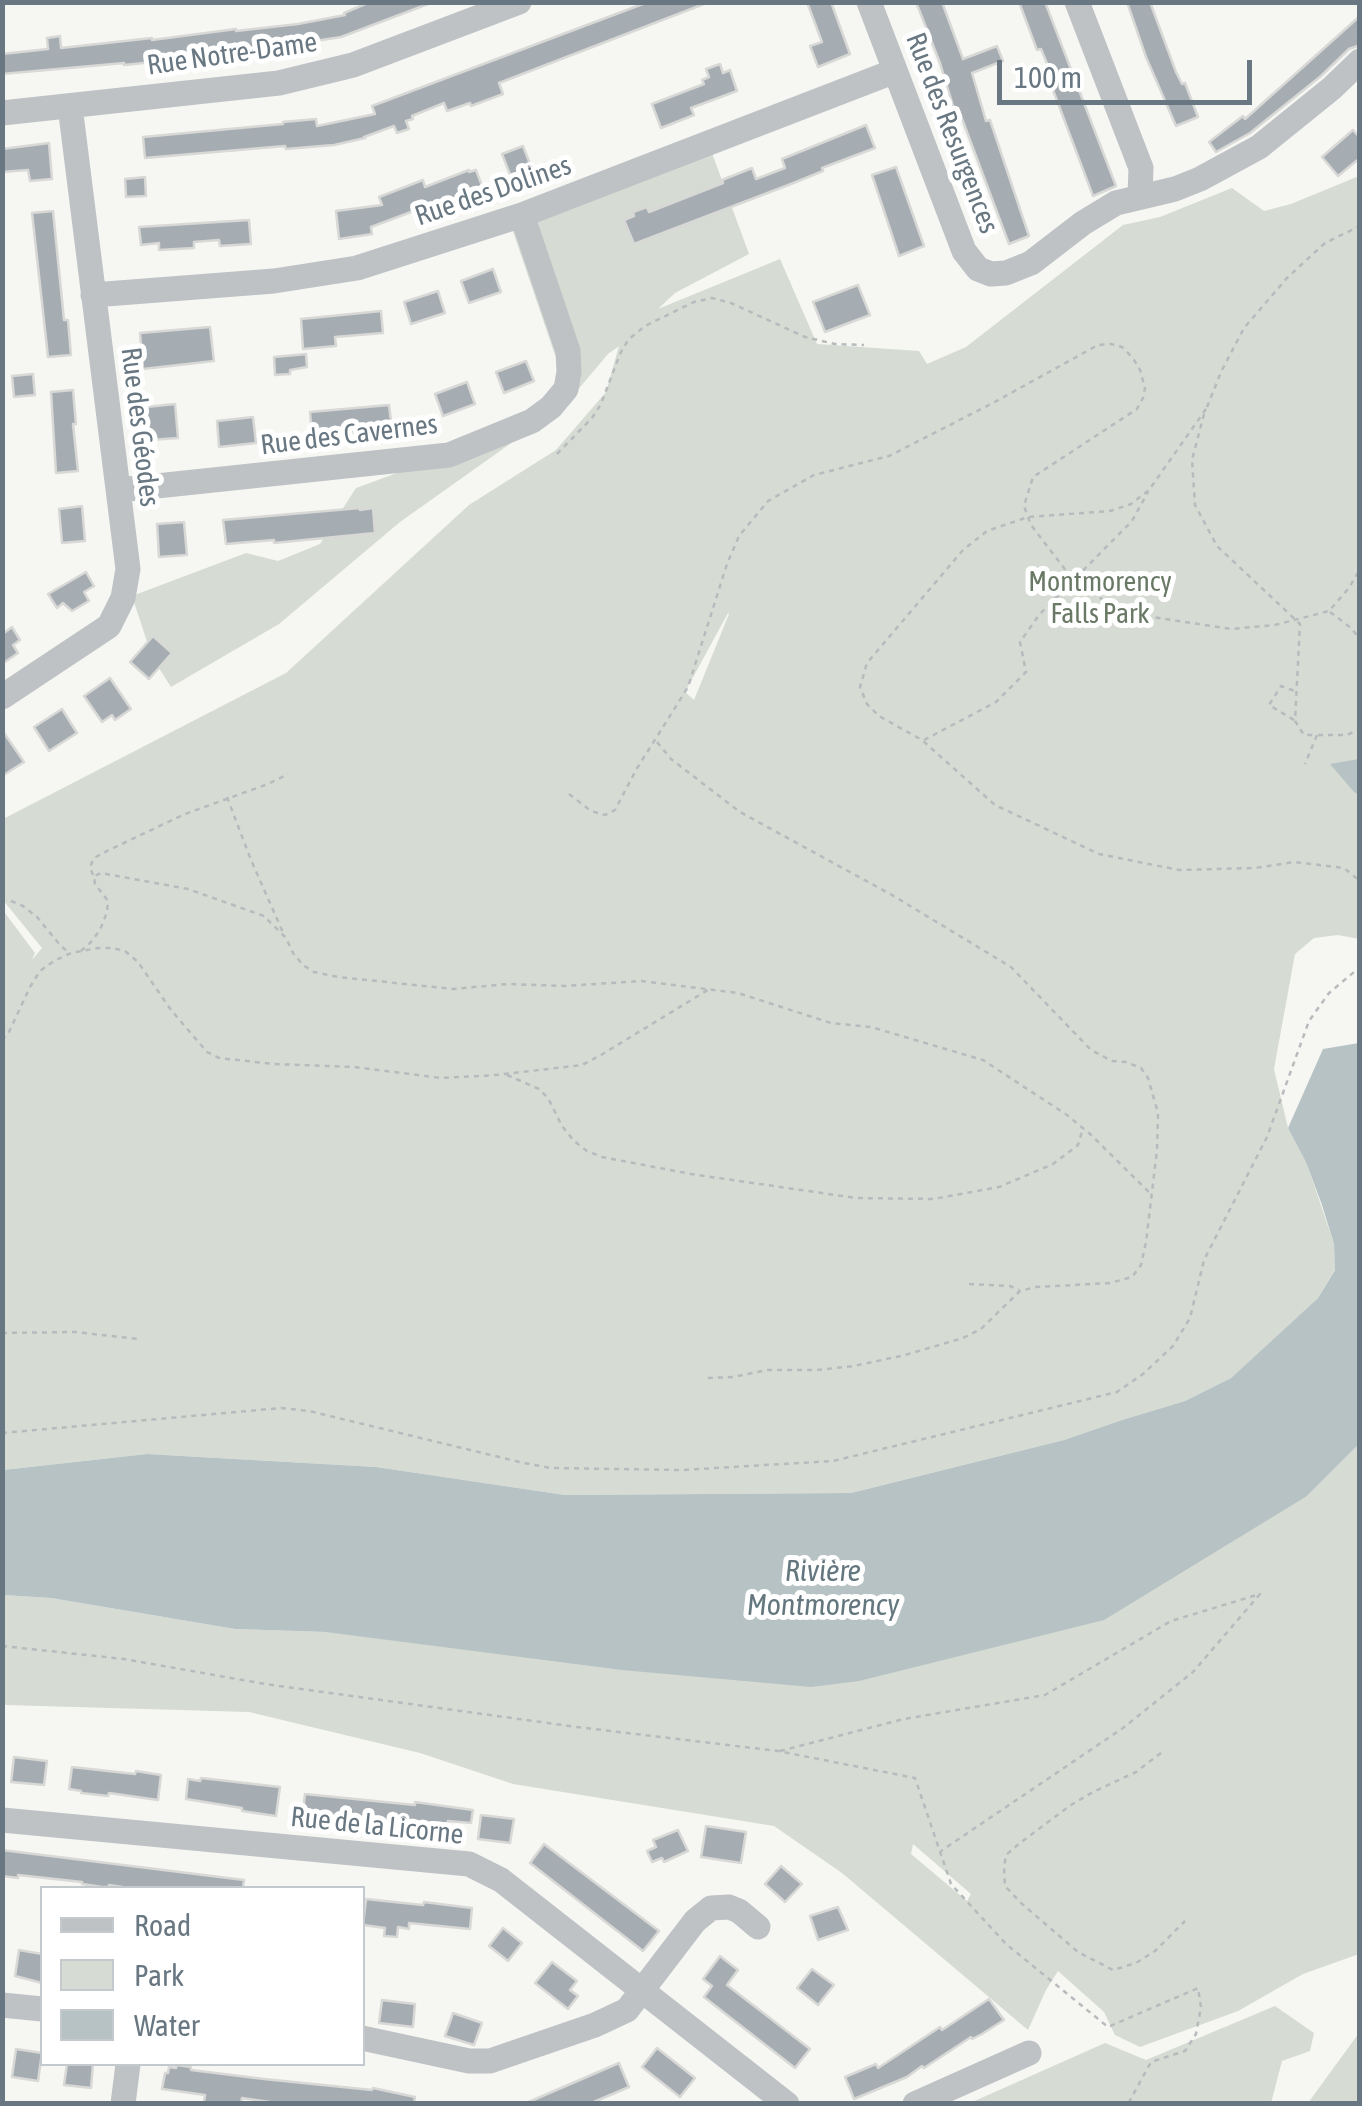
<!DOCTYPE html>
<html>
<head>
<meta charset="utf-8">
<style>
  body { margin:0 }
  #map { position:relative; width:1362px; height:2106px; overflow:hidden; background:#f6f6f3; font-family:"Asap Condensed",sans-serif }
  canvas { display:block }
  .frame { position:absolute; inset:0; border:5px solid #687781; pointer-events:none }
  .legend { position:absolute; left:40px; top:1886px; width:325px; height:180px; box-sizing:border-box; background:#fff; border:2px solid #c3c9cd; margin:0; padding:12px 18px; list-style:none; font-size:30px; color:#687781 }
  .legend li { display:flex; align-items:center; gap:20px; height:50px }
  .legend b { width:50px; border:2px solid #c3c9cd }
  .scale { position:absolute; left:997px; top:60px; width:255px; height:45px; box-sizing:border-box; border:5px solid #687781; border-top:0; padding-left:12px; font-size:30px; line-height:35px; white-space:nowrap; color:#687781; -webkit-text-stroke:8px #fff; paint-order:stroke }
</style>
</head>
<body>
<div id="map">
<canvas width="1362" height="2106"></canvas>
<div class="frame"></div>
<ul class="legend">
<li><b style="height:12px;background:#bec2c5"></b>Road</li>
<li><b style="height:28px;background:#d6dbd3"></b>Park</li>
<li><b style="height:28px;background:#b7c2c5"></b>Water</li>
</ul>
<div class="scale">100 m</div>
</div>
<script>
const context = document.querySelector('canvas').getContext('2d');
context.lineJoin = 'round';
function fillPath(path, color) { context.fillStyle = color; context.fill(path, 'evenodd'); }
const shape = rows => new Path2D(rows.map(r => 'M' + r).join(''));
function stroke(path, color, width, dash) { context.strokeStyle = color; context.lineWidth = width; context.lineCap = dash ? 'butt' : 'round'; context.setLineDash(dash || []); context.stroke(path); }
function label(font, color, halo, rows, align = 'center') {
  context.font = font + ' "Asap Condensed",sans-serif'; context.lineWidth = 10; context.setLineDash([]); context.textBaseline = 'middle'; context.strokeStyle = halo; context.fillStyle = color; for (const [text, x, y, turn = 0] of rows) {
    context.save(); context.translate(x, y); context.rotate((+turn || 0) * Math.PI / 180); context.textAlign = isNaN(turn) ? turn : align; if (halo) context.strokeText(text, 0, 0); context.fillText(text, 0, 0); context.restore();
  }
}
const green = shape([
  [705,134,749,254,675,293,658,309,780,259,817,344,919,351,927,364,966,347,1123,225,1160,217,1232,188,1264,211,1291,204,1359,176,1359,939,1338,935,1314,938,1295,954,1274,1069,1288,1128,1306,1161,1334,1244,1335,1269,1318,1298,1231,1378,1185,1401,1122,1420,1064,1440,851,1493,565,1495,376,1467,147,1454,3,1470,2,909,35,953,32,960,42,948,3,900,3,819,286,673,469,505,556,450,606,392,619,346,608,354,570,399,506,211],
  [728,613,729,614,694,700,685,692],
  [545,419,400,522,279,624,171,687,152,657,132,596,246,553,278,561,320,544,356,488],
  [1359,1444,1359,1954,1303,1974,1238,2011,1140,2047,1115,2035,1104,2012,1058,1971,1046,1990,1028,2030,842,1873,774,1826,513,1784,420,1753,249,1712,6,1705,2,1701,2,1595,51,1598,235,1629,326,1632,1307,1496],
  [913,1844,971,1894,967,1901,911,1854],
  [1275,2006,1314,2033,1310,2051,1282,2061,1271,2103,970,2103,1105,2043,1146,2060],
  [1359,2033,1359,2103,1308,2103]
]);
const water = shape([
  [1359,759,1360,759,1359,795,1354,792,1330,764],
  [1359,1043,1359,1444,1307,1496,1104,1620,859,1681,811,1687,622,1670,326,1632,235,1629,51,1598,3,1595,3,1470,147,1454,376,1467,565,1495,851,1493,1064,1440,1122,1420,1185,1401,1231,1378,1318,1298,1335,1270,1334,1244,1322,1205,1306,1162,1288,1128,1323,1049]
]);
const building = shape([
  [370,2,428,4,341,37,289,45,290,48,124,65,124,63,2,74,2,54,48,49,47,38,60,36,61,48,152,38,152,40,236,29,236,31,298,24,345,15,344,13,370,2],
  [648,2,704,4,499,83,503,94,471,106,470,103,447,111,444,103,412,116,413,119,406,121,409,129,397,133,394,126,364,137,365,138,334,145,286,149,285,146,145,158,143,137,283,124,283,122,316,119,317,126,375,114,372,106,648,2],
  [807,2,831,2,850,54,818,67,810,46,822,42,807,2],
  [916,2,942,2,963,59,997,46,1003,61,972,73,986,121,990,120,1029,236,1009,244,958,108,954,109,940,63,916,2],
  [1019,2,1045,2,1116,186,1093,196,1050,82,1054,80,1041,49,1037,50,1019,2],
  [1127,2,1150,2,1176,72,1182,84,1185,83,1198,117,1176,126,1146,57,1127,2],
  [1360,16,1360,45,1349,49,1321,76,1250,133,1216,152,1209,142,1243,116,1245,119,1360,16],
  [720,64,723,73,730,70,737,91,691,108,694,115,661,128,652,104,704,84,702,80,709,77,706,69,720,64],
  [866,125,875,148,822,168,823,171,791,184,634,244,624,220,634,216,633,212,647,207,649,212,723,183,722,180,752,168,756,179,785,168,782,159,866,125],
  [1353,130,1360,138,1360,158,1338,176,1322,157,1353,130],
  [49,143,52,179,30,181,28,170,2,172,2,149,49,143],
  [523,146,534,174,513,182,502,154,523,146],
  [896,167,924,246,899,256,872,175,896,167],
  [469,170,469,172,476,170,482,186,475,188,477,191,444,204,443,200,371,227,372,234,339,239,336,211,382,205,379,197,423,180,425,187,469,170],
  [145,177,146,196,126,197,125,179,145,177],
  [53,211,64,320,68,320,71,355,48,357,32,213,53,211],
  [249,220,251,244,220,246,219,240,194,242,194,248,159,250,159,243,141,245,139,227,249,220],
  [493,269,501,292,469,303,461,281,493,269],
  [858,285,870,315,825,332,813,302,858,285],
  [438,291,445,313,411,324,404,302,438,291],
  [381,311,383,333,335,337,336,346,303,349,301,319,381,311],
  [210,327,214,361,143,369,140,333,210,327],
  [306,354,307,367,290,370,290,374,275,375,274,357,306,354],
  [526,361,534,381,504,393,496,372,526,361],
  [33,374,35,395,14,397,12,376,33,374],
  [467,382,475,404,443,416,435,394,467,382],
  [73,390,76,424,73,424,78,471,56,473,51,392,73,390],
  [175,404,178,438,150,440,146,407,175,404],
  [389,405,392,429,312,437,310,412,389,405],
  [253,417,256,443,219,447,217,421,253,417],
  [82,506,85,541,62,543,59,509,82,506],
  [360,508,360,510,373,508,375,533,274,543,274,540,226,544,223,520,360,508],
  [184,522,187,555,159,557,157,524,184,522],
  [86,572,94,586,84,592,89,601,72,611,63,603,57,608,48,594,86,572],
  [12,627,20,640,13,645,18,653,2,664,2,631,4,633,12,627],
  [153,636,172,653,149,679,130,662,153,636],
  [110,678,131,709,115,720,112,715,102,722,84,696,110,678],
  [62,709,77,733,49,751,34,727,62,709],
  [2,730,24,762,2,776,2,730],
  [14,1757,47,1761,44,1785,11,1782,14,1757],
  [72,1767,135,1774,136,1771,161,1775,158,1800,109,1793,108,1796,81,1793,81,1791,69,1789,72,1767],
  [201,1778,280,1787,276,1816,242,1811,242,1808,186,1799,188,1779,200,1781,201,1778],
  [305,1794,415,1805,415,1802,473,1810,471,1823,448,1821,446,1835,302,1818,305,1794],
  [481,1815,514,1819,510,1843,478,1839,481,1815],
  [706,1826,746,1832,741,1863,701,1857,706,1826],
  [678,1830,688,1851,664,1862,662,1858,652,1862,647,1851,656,1847,653,1840,678,1830],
  [544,1844,659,1931,643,1951,530,1863,544,1844],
  [2,1850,244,1880,243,1888,129,1888,109,1885,109,1887,102,1887,82,1884,82,1882,18,1875,18,1878,2,1876,2,1850],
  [781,1866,802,1884,785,1902,765,1884,781,1866],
  [366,1899,423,1905,424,1902,472,1908,470,1929,409,1923,409,1929,398,1927,397,1937,384,1936,385,1928,363,1925,366,1899],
  [838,1907,848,1930,818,1940,810,1916,838,1907],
  [503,1928,522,1943,508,1961,489,1946,503,1928],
  [19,1950,42,1954,42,1983,15,1976,19,1950],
  [720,1956,738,1970,727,1985,810,2049,795,2068,704,1997,712,1986,703,1979,720,1956],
  [552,1962,577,1981,570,1990,578,1996,568,2009,535,1983,552,1962],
  [812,1969,834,1985,818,2005,797,1988,812,1969],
  [989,1999,1004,2020,982,2034,972,2039,971,2037,924,2068,922,2066,907,2077,854,2099,845,2077,876,2064,878,2068,940,2027,942,2030,989,1999],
  [382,2000,415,2004,413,2027,379,2023,382,2000],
  [453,2013,482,2023,474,2045,445,2036,453,2013],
  [657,2048,695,2078,680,2097,642,2067,657,2048],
  [16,2049,42,2053,38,2081,12,2077,16,2049],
  [619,2063,629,2087,589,2104,524,2104,619,2063],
  [67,2064,93,2064,91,2088,64,2085,67,2064],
  [177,2065,191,2067,191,2070,264,2079,372,2090,373,2088,415,2097,414,2104,283,2104,242,2098,241,2104,204,2102,205,2095,162,2089,165,2073,168,2073,169,2067,176,2068,177,2065]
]);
const path = shape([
  [1207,407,1221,372,1244,328,1287,278,1325,243,1360,226],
  [1206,409,1149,490,1131,504,1110,511,1028,517,987,531,963,550,867,663,860,687,867,704,879,716,922,740,995,805,1099,854,1179,870,1254,868,1295,862,1344,868,1360,881],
  [1204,414,1192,460,1195,505,1217,546,1300,624,1295,721,1304,735,1317,735,1305,764],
  [557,454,592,418,601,404,620,354,628,340,645,326,694,302,712,298,731,303,805,337,835,344,864,345],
  [1330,612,1351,628,1360,639],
  [1294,720,1269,705,1281,686,1295,691],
  [1318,735,1347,735,1360,729],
  [924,740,996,702,1026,672,1020,642,1039,615,1132,521,1148,492],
  [657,742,671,759,740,812,892,895,1011,967,1091,1050,1112,1061,1126,1062,1141,1068,1148,1078,1158,1113,1157,1150,1146,1242,1141,1265,1132,1277,1110,1283,1036,1287,1020,1291,981,1329,963,1338,905,1355,854,1366,817,1370,767,1370,733,1377,706,1378],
  [569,794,591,811,605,815,615,810,636,770,688,687,727,564,739,536,768,501,814,475,889,456,991,404,1098,345,1111,344,1122,347,1133,358,1140,370,1145,388,1143,398,1137,409,1033,477,1024,506,1031,525,1074,581,1111,605,1132,614,1231,629,1275,625,1329,611,1349,588,1360,569],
  [227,797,251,860,285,937],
  [93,875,90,867,94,858,109,850,185,814,268,784,288,774],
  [11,901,23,906,37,917,60,945,68,952],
  [81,951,91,942,100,930,107,912,108,901,95,884,94,876,101,873,188,889,264,916,286,938,293,953,303,965,314,972,338,977,453,989,508,984,565,986,641,981,738,993,831,1023,871,1027,983,1060,1067,1115,1090,1134,1150,1193],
  [2,1040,9,1032,30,987,40,971,54,961,71,953,98,948,112,948,125,951,138,962,171,1010,207,1052,219,1058,274,1064,354,1067,441,1078,496,1075,582,1065,601,1055,711,988],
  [507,1075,539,1089,548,1098,562,1126,574,1141,587,1151,602,1157,691,1174,856,1198,933,1199,999,1187,1053,1164,1078,1145,1083,1128],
  [969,1284,1010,1286,1019,1290],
  [2,1333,75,1332,138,1339],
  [2,1433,281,1408,309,1411,524,1463,551,1468,682,1470,833,1461,1117,1392,1143,1374,1173,1346,1190,1318,1204,1260,1267,1137,1309,1021,1329,993,1360,967],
  [2,1646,124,1659,265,1684,577,1727,778,1751,915,1778,951,1884,1006,1944,1108,2027,1198,1988,1201,2007,1196,2034,1185,2051,1151,2062,1128,2104],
  [780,1751,904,1719,1045,1695,1171,1621,1260,1594,1193,1672,1123,1728,941,1851],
  [1161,1753,1136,1772,1093,1792,1071,1805,1020,1843,1006,1855,1004,1868,1005,1886,1021,1903,1078,1952,1113,1970,1136,1963,1155,1951,1185,1921]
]);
const minor = shape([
  [869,2,964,251,978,269,991,274,1006,273,1031,263,1083,223,1116,203,1175,189,1200,179,1259,147,1332,88,1360,61],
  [1077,2,1141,168,1140,196],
  [2,113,279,83,353,65,519,2],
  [93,295,274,281,357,268,522,215,895,71],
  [119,490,449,455,532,421,551,407,566,389,569,372,568,351,522,215],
  [2,697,109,626,123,598,128,569,70,106],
  [2,1820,469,1864,501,1880,787,2104],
  [2,2005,42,2009],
  [362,2038,469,2061,490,2061,595,2025,627,2010,695,1921,711,1908,729,1907,739,1911,758,1927],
  [123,2104,128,2064],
  [915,2104,1029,2053]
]);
const streetNames = [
  ["Rue Notre-Dame",232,54,-8],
  ["Rue des Resurgences",952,133,69],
  ["Rue des Dolines",493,191,-19],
  ["Rue des Géodes",140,427,83],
  ["Rue des Cavernes",349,435,-7],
  ["Rue de la Licorne",377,1826,6]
];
const parkNames = [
  ["Montmorency",1100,582],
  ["Falls Park",1100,614]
];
const waterNames = [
  ["Rivière",823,1572],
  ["Montmorency",823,1606]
];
fillPath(green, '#d6dbd3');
fillPath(water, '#b7c2c5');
fillPath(building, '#a6adb2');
stroke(building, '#d8d8d6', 2.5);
stroke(path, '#b8bbbd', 2.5, [5, 5]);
stroke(minor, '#bec2c5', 25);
label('28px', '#687781', '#fff', streetNames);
label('28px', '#6a7966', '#fff', parkNames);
label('italic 30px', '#64777e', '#fff', waterNames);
</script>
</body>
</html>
